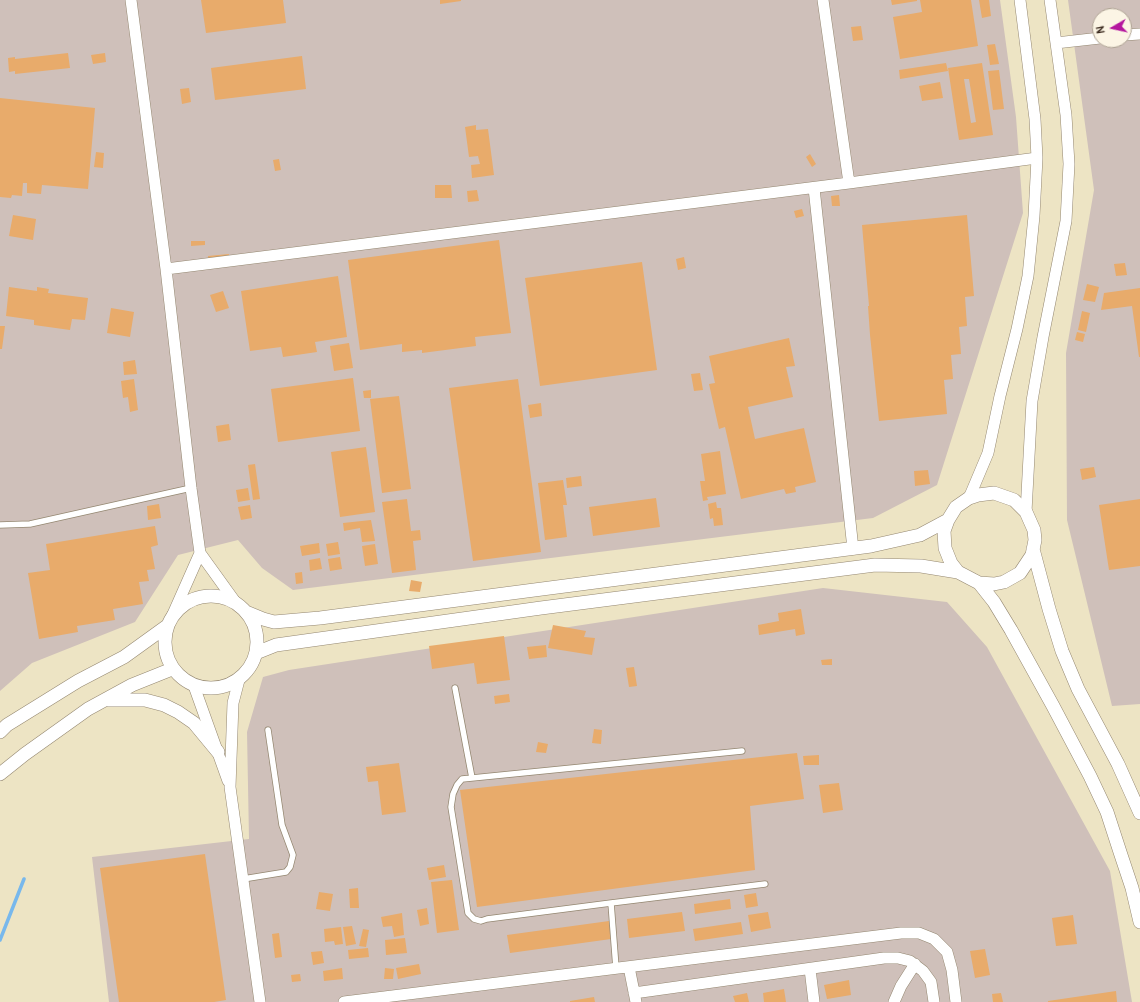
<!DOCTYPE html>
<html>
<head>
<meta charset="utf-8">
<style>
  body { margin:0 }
  #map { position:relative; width:1140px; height:1002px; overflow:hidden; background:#ede4c4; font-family:Pangolin,sans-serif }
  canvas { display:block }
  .north { position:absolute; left:1092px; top:8px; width:40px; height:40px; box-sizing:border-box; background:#fcf5e5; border:1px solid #afa495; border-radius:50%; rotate:261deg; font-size:11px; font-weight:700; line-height:16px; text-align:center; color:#3b2a1e }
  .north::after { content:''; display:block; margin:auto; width:14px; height:18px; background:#b5179e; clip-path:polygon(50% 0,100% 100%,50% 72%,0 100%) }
</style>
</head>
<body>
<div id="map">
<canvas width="1140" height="1002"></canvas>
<div class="north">N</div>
</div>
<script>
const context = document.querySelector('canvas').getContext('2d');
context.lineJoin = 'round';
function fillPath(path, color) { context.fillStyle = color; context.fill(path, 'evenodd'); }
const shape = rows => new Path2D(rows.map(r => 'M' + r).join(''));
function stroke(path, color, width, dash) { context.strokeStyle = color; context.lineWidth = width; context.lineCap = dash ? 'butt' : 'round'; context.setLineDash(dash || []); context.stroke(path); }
const industrial = shape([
  [0,0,1000,0,1016,117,1023,213,937,485,873,518,293,590,262,568,238,540,178,555,135,622,32,663,0,691],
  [1068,0,1140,0,1140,704,1112,706,1067,520,1066,353,1094,190],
  [1100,16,1124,16,1124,40,1100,40],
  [823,588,947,602,987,647,1110,871,1132,1002,109,1002,92,857,249,839,247,732,263,677,289,670]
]);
const stream = shape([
  [0,940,24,879]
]);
const building = shape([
  [201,0,283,0,286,23,206,33],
  [440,0,461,0,461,1,440,4],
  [891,0,917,0,917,1,892,5],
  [920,0,971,0,978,46,900,59,893,17,922,12],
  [979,0,989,0,991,16,982,18],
  [861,26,863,40,853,41,851,27],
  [995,44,999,64,990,65,987,45],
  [68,53,70,68,15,74,15,71,9,72,8,58,15,57,15,59],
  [105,53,106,62,93,64,91,55],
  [302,56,306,89,215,100,211,68],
  [946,63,948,71,900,79,899,70],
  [982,63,993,135,959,140,948,68],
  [964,79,969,79,976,122,971,123],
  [999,70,1004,109,993,110,988,71],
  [940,82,943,98,922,101,919,86],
  [189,88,191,102,182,104,180,89],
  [0,98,95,108,88,189,42,185,41,194,27,193,27,183,23,183,22,196,12,195,11,198,0,197],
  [476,125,476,130,488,129,494,175,472,178,471,165,480,164,478,156,469,157,465,127],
  [96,152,104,153,103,168,94,167],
  [810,154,816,164,812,167,806,157],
  [279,159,281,170,275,171,273,160],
  [435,185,451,185,452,198,435,198],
  [477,190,479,201,468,202,467,191],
  [839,195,840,206,832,206,831,196],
  [802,209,804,216,796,218,794,211],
  [13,215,36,219,33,240,9,236],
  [967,215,974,296,965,297,967,326,959,327,961,354,951,355,953,379,944,380,947,414,879,421,870,335,868,306,869,306,862,225],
  [499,240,511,333,475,337,476,346,422,353,422,350,402,352,402,344,360,350,348,260],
  [191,241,205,241,205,245,191,246],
  [229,254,229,259,209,262,208,256],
  [684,257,686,268,678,270,676,259],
  [642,262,657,370,540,386,525,278],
  [1125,263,1127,275,1116,276,1114,264],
  [338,276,347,337,315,342,317,352,283,357,281,347,250,351,241,291],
  [1087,284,1099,287,1095,302,1083,300],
  [9,287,37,291,37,287,49,289,48,293,88,298,85,320,72,319,70,330,34,325,34,320,6,316],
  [1140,288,1140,357,1139,357,1132,306,1101,310,1104,293],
  [223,291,229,308,216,312,210,295],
  [111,308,134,312,130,337,107,333],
  [1082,311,1090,313,1086,332,1078,330],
  [0,326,5,326,2,349,0,349],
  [1077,332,1085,334,1083,342,1075,340],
  [789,338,795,366,786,367,793,397,748,407,755,439,804,428,816,482,795,487,796,492,786,494,784,489,741,499,725,427,719,429,709,384,715,383,709,356],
  [349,343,353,368,334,371,330,346],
  [135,360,137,374,124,375,123,362],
  [700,373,703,390,694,391,691,374],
  [353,378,360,431,278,442,271,389],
  [134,379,138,410,130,412,128,397,123,398,121,381],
  [518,379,541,552,473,561,449,388],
  [371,390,371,398,364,398,363,391],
  [399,396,411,489,382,493,370,399],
  [541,403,542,416,530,418,528,405],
  [229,424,231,440,218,442,216,426],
  [366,447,375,512,340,517,331,452],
  [720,451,726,494,707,497,708,500,703,501,700,481,705,481,701,454],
  [255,464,260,499,253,500,248,465],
  [1094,467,1096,477,1082,480,1080,469],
  [928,470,930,484,915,486,914,471],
  [581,476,582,486,567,488,566,478],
  [563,480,567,505,563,505,567,537,545,540,538,483],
  [248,488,250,500,238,502,236,490],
  [656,498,660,527,593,536,589,507],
  [407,499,411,531,420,530,421,540,413,541,416,570,392,573,382,502],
  [1140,499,1140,566,1109,570,1099,505],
  [716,502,717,508,721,508,723,525,714,526,713,518,710,519,708,504],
  [159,504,161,518,148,520,147,506],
  [250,505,252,518,241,520,238,507],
  [371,520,375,541,362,542,360,528,344,531,343,523],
  [155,526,158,545,151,547,155,569,147,570,149,581,139,582,143,604,113,609,115,620,77,626,78,632,39,639,28,573,50,570,46,544],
  [338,542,340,554,328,556,326,544],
  [319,543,320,553,302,556,300,546],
  [375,544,378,564,365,566,362,546],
  [340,557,342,569,330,571,328,559],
  [320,558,322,569,310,571,309,560],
  [302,572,303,583,296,584,295,573],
  [411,580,422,582,420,592,409,591],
  [801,609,805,634,796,636,795,629,759,635,758,625,779,621,778,613],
  [553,625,586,631,584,637,595,638,592,655,548,648],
  [504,636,510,680,477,684,474,663,432,669,429,646],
  [546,645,547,657,529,659,527,647],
  [832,659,832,665,822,665,821,660],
  [634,667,637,686,629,687,626,668],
  [509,694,510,702,495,704,494,696],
  [594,729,602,730,601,744,592,743],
  [538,742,548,744,546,753,536,752],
  [797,753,804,799,750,806,755,870,477,907,460,790],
  [819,755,819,765,804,765,803,756],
  [399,763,406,812,382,815,378,781,368,782,366,767],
  [839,783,843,810,823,813,819,785],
  [205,854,226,1000,214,1002,119,1002,100,868],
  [444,865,446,877,429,880,427,868],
  [452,880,459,930,437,933,431,882],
  [358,888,359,908,350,908,349,889],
  [319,892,333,894,330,911,316,909],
  [756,893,758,906,746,908,744,895],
  [730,899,731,909,695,914,694,904],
  [427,908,429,924,420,926,417,910],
  [682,912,685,931,629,938,627,919],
  [768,912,771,928,751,932,748,915],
  [402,913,404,935,394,937,392,926,383,927,381,917],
  [1073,915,1077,944,1056,946,1052,918],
  [609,921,611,939,510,953,507,935],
  [741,922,743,934,695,941,693,929],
  [352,926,356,944,346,946,343,927],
  [341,927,343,944,335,945,334,941,325,942,324,929],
  [363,929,369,930,366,947,359,946],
  [279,933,282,957,275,958,272,934],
  [405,938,407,953,386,955,385,940],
  [368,948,369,957,349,959,348,950],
  [985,949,990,975,975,978,970,951],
  [322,951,324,963,313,965,311,952],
  [419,964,421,974,398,979,396,968],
  [342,968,343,979,324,981,323,971],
  [385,968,394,969,393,979,384,979],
  [300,974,301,981,292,982,291,975],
  [849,980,851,995,827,999,824,985],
  [784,989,786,1002,764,1002,763,993],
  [1116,991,1117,1002,1048,1002,1048,1001],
  [747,993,749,1002,735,1002,733,996],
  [1001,993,1003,1002,993,1002,992,994],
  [594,997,595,1002,570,1002,570,1001]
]);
const service = shape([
  [0,525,30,524,191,488],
  [455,688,472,778],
  [742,751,462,779,457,785,453,794,451,807,468,913,474,919,481,921,487,919,611,903,765,884],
  [243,879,286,872,290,867,293,855,282,825,268,730],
  [611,903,616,968]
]);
const minor = shape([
  [131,0,166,269,191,488,200,553,236,603],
  [823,0,849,183],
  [1124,35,1140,34],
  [1056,43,1100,38],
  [814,188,853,549],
  [166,269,849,183,1037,158],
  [969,498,988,453,1000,396,1017,329,1028,276,1034,216,1037,158,1035,119,1020,0],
  [1026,512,1032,401,1043,337,1066,221,1069,164,1066,115,1050,0],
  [173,614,200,553],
  [239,680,233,703,230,787,260,1002],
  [194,686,228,781],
  [629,967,636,1002],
  [810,969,814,1002],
  [634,993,884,958,898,958,910,961,923,971,931,982,934,1002],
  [344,1002,901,933,919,933,934,939,947,952,952,970,956,1002],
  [894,1002,901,986,915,964]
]);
const tertiary = shape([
  [1033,549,1049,609,1062,651,1078,689,1118,764,1140,813],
  [979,583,994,602,1011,630,1053,706,1090,776,1107,812,1120,852,1132,888,1140,922],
  '165 642a46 46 0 1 1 92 0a46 46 0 1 1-92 0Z',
  [246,612,263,619,274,622,320,618,871,546,920,535,948,520,956,507,969,498,978,495,994,493,1014,500,1026,512,1034,530,1035,540,1032,555,1020,573,1004,582,994,584,979,583,958,572,951,563,945,548,944,531,948,520],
  [256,653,276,645,541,608,875,565,921,566,958,572],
  [108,700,145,700,164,705,178,712,194,723,218,752],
  [0,732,7,725,78,681,124,657,167,626],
  [0,774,25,754,88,709,132,685,172,669]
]);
fillPath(industrial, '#cfc0ba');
stroke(stream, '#78b8ec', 3.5);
fillPath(building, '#e8ab6b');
stroke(service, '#948771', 7);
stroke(minor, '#948771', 12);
stroke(tertiary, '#948771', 14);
stroke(service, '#fff', 5.5);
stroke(minor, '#fff', 11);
stroke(tertiary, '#fff', 13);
</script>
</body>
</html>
